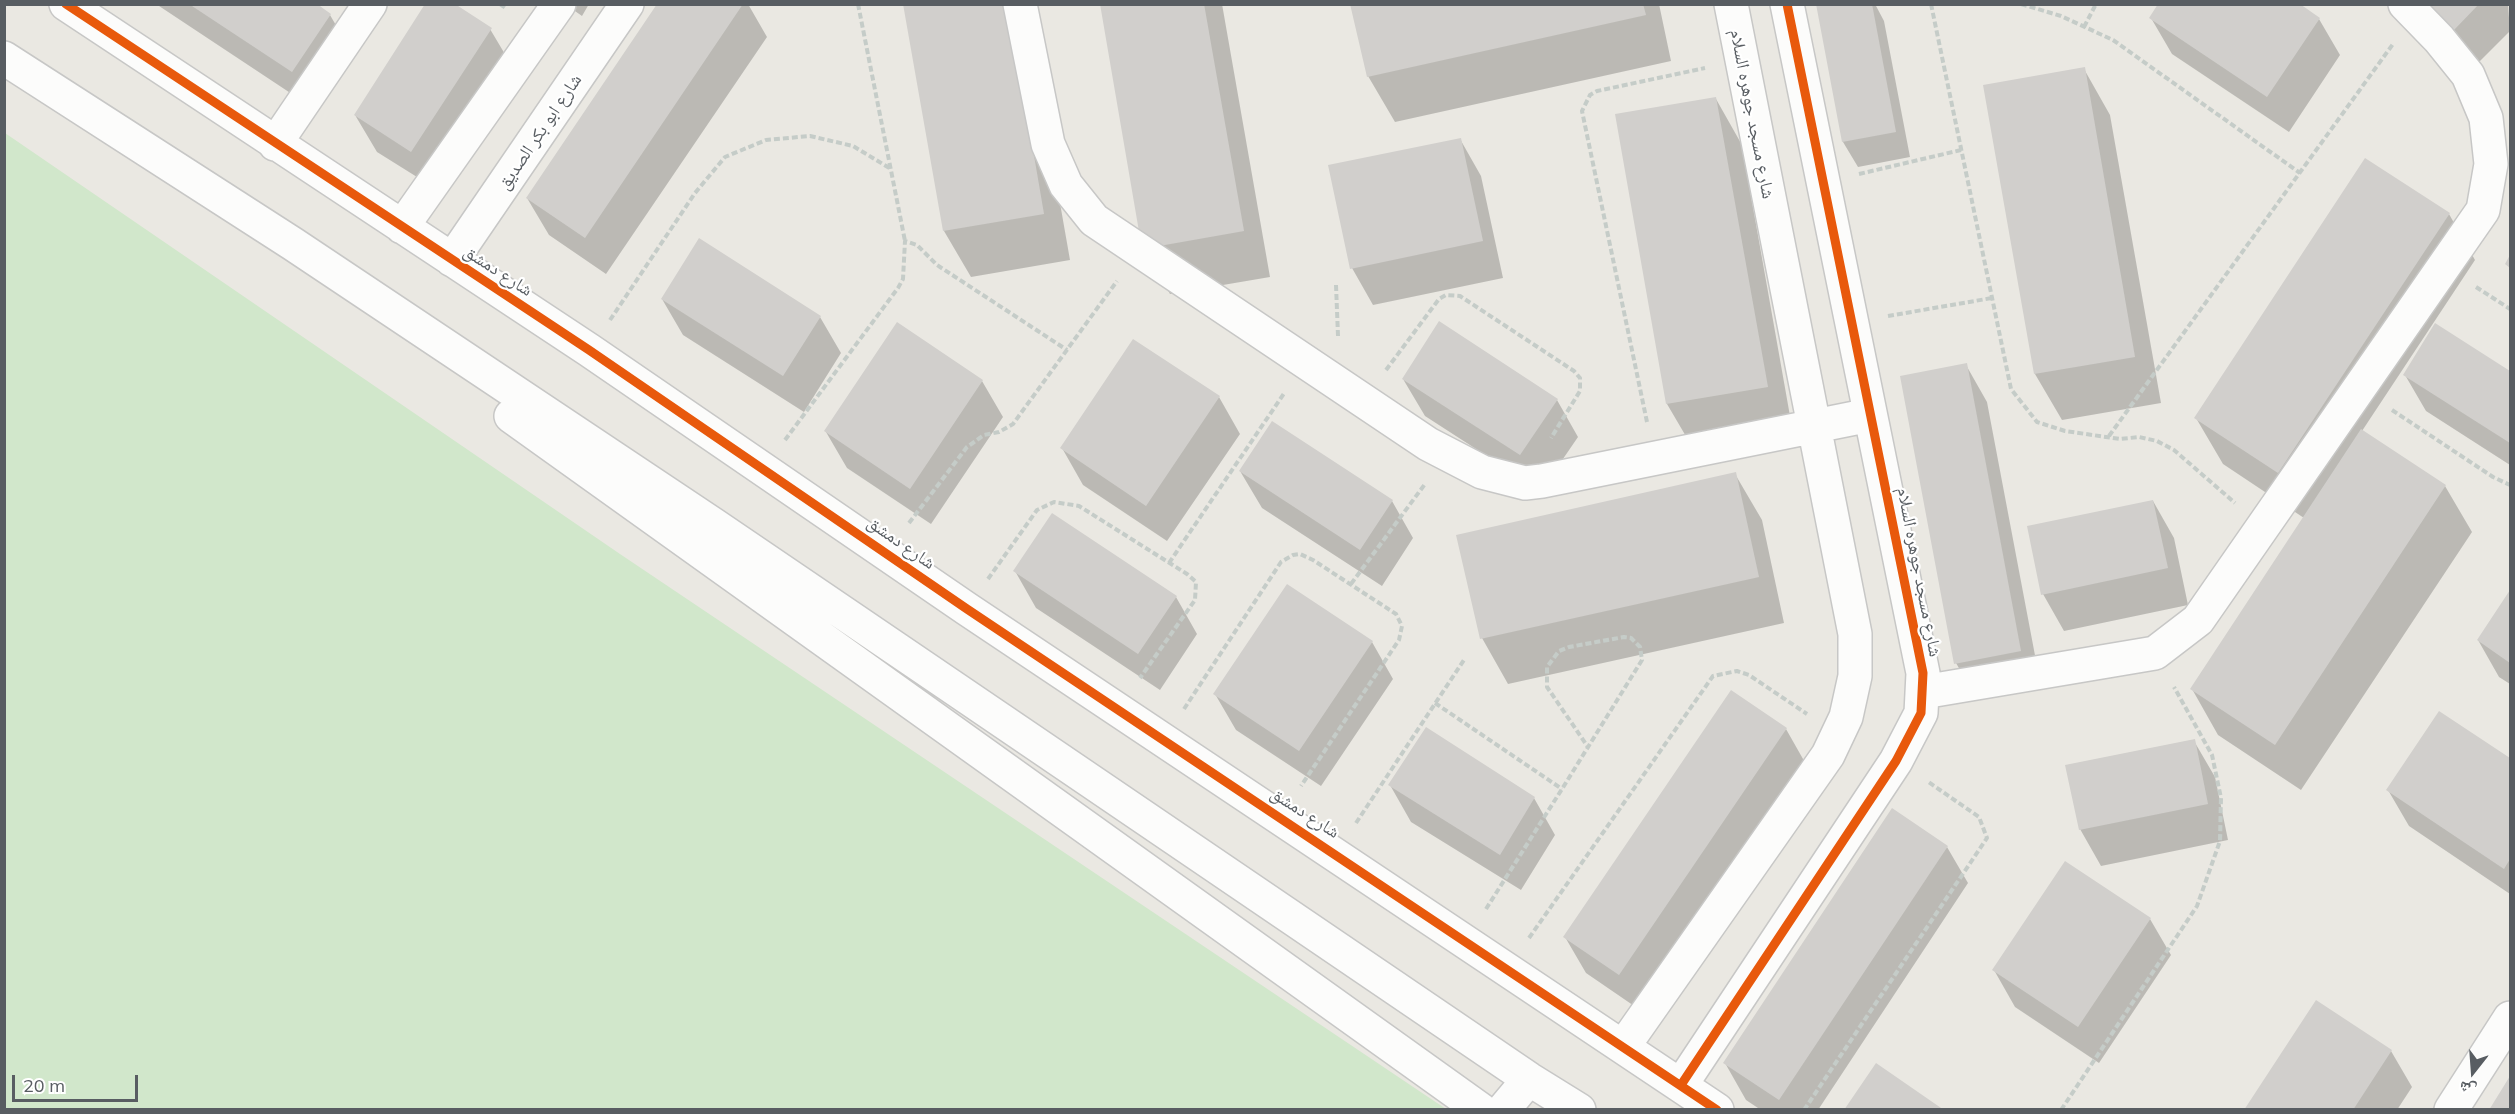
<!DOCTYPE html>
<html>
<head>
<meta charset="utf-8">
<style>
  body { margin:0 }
  #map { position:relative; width:2515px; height:1114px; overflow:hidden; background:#eae8e2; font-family:Mulish,"Noto Naskh Arabic",sans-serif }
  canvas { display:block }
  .frame { position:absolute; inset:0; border:6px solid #585d62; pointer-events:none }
  .north { position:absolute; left:2443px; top:1042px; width:60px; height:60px; -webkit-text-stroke:4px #fff; paint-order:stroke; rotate:197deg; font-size:16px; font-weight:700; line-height:24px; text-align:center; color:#585d62 }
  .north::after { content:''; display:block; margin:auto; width:21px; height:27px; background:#585d62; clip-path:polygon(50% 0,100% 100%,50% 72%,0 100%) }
  .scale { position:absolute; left:12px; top:1075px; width:126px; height:27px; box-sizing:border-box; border:3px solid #585d62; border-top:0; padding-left:8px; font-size:18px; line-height:21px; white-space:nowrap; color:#585d62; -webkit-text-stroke:4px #fff; paint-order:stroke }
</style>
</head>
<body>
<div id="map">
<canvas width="2515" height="1114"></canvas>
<div class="frame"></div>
<div class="north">ش</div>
<div class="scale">20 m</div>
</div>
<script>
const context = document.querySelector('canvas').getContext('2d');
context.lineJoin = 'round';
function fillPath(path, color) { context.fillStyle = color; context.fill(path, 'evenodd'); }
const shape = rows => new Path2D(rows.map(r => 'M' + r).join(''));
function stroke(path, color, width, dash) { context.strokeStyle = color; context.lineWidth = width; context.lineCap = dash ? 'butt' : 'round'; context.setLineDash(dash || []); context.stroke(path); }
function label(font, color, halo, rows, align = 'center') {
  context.font = font + ' Mulish,"Noto Naskh Arabic",sans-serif'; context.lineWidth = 4.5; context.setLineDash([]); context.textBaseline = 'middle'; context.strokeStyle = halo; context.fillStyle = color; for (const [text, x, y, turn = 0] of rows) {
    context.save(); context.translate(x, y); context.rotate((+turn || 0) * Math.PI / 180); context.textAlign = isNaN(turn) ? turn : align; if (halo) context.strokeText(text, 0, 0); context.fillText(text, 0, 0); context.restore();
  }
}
const green = shape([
  [5,133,620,554,1446,1109,5,1109]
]);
const shadow = shape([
  [156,4,314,4,330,15,351,51,313,108],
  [565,4,589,4,582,16],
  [659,4,748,4,767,37,606,274,549,235,527,198],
  [905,4,1025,4,1070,260,971,277,944,231],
  [1101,4,1222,4,1270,277,1170,294,1144,248],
  [1352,4,1659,4,1671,61,1395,122,1368,76],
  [1821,4,1875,4,1884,21,1910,157,1858,167,1843,142],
  [2414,4,2508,4,2510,31,2476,65],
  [2151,18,2319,19,2340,55,2289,132,2172,54],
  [490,29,512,66,433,187,377,152,355,115],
  [2084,69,2110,115,2161,403,2062,420,2035,374,1985,86],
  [1716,99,1742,145,1793,433,1694,450,1667,404,1617,115],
  [1460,139,1481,176,1503,278,1373,305,1352,268],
  [2449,214,2475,260,2362,431,2445,486,2472,532,2301,790,2218,735,2192,689,2304,518,2223,464,2196,418],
  [662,299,820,317,841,353,804,412,683,335],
  [2436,326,2510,373,2510,465,2426,411,2405,375],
  [1966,365,1987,402,2041,687,1977,699,1956,663],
  [1403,379,1557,400,1578,437,1541,491,1425,416],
  [982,381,1003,417,931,524,847,468,826,432],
  [1219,397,1240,434,1167,541,1083,485,1062,448],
  [1240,471,1392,501,1413,538,1382,586,1262,508],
  [1735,474,1762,520,1784,623,1508,684,1482,638],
  [2153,501,2174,538,2188,605,2064,631,2043,594],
  [1015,571,1176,597,1197,634,1160,690,1036,608],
  [2510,593,2510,684,2499,677,2478,640],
  [1372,642,1393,679,1321,786,1236,730,1215,694],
  [2440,713,2510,760,2510,894,2409,826,2388,790],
  [1427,729,1534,798,1555,835,1521,890,1411,822,1390,785],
  [1786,729,1807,766,1640,1010,1586,973,1565,937],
  [2194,741,2215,777,2228,840,2101,866,2080,829],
  [1947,847,1968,883,1818,1110,1761,1110,1746,1100,1725,1063],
  [2150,919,2171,955,2099,1063,2015,1007,1994,970],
  [2391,1051,2412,1087,2397,1110,2246,1110]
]);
const building = shape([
  [189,4,317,4,331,14,292,72],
  [425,4,455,4,492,28,411,152,354,115],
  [657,4,743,4,585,238,526,198],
  [903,4,1008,4,1044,214,943,231],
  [1100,4,1204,4,1244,231,1142,249],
  [1350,4,1643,4,1646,15,1367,77],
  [1816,4,1872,4,1896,132,1842,142],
  [2158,4,2300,4,2320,18,2267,97,2149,18],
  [2428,4,2479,4,2454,30],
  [2085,67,2135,357,2034,374,1983,85],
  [1716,97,1768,387,1666,404,1615,114],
  [1461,138,1483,241,1350,269,1328,165],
  [2365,158,2450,213,2278,473,2194,418],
  [699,238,821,316,783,376,661,299],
  [2510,255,2510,268,2505,264],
  [1439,321,1558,399,1520,455,1402,379],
  [897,322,983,380,910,489,824,431],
  [2435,323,2510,371,2510,443,2403,375],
  [1133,339,1220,396,1146,506,1060,448],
  [1967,363,2021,651,1954,664,1900,376],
  [1272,421,1393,500,1360,550,1239,471],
  [2361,429,2446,485,2275,745,2190,689],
  [1736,472,1759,577,1480,639,1456,535],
  [2153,500,2168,568,2041,595,2027,526],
  [1052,513,1177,596,1138,654,1013,571],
  [1287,584,1373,641,1299,751,1213,694],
  [2510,590,2510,663,2477,640],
  [1731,690,1787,728,1619,975,1563,937],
  [2439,711,2510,758,2510,859,2504,869,2386,790],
  [1426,727,1535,797,1500,855,1388,785],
  [2195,739,2208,804,2079,830,2065,765],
  [1892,808,1948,846,1779,1100,1723,1063],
  [2065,861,2151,918,2078,1027,1992,970],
  [2316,1000,2392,1050,2353,1110,2244,1110],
  [1876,1063,1944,1110,1844,1110],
  [2510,1076,2510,1110,2489,1110]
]);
const path = shape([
  [500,4,507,9],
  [858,4,905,241],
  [1931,4,2011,389,2037,422,2065,431,2120,439,2139,437,2157,441,2174,450,2235,503],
  [2021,4,2061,16,2113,40,2300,173],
  [2084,27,2096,4],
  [1859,174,1961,150],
  [1336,285,1338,336],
  [2476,287,2510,309],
  [1888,316,1992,298],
  [610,320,695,193,725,157,766,140,810,136,853,146,891,169],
  [1386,370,1439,299,1446,295,1460,296,1574,371,1580,378,1580,391,1551,438],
  [2392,410,2493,477,2510,485],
  [1647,422,1582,111,1590,95,1597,91,1705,68],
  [2109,436,2393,44],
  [785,440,898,288,903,279,905,241,917,245,937,265,1067,350],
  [909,523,967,447,984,435,999,432,1013,424,1117,281],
  [1169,563,1285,392],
  [988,579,1037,510,1054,502,1079,506,1187,574,1196,582,1195,600,1140,678],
  [1351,584,1425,484],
  [1435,703,1562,789],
  [1184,709,1281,562,1293,555,1300,554,1313,560,1396,614,1402,626,1399,640,1301,786],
  [1356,823,1464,660],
  [1486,909,1562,789,1642,660,1640,647,1631,638,1624,637,1569,647,1559,651,1547,667,1547,687,1588,747],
  [1529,938,1713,676,1737,671,1749,675,1807,714],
  [1804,1110,1987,838,1979,817,1927,781],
  [2061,1110,2197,906,2220,841,2221,798,2212,755,2174,687]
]);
const minor = shape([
  [66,4,589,350,967,609,1717,1110],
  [1020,4,1048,144,1066,185,1094,220,1428,444,1482,472,1525,483,1542,481,1870,415],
  [4,58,293,244,714,525,1529,1079,1579,1110],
  [275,144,370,4],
  [402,227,559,4],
  [452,260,627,4],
  [511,416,1481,1110],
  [1923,692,2155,653,2198,620,2483,210,2491,164,2486,118,2468,75,2439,39,2405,4],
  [1623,1047,1828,755,1846,717,1855,676,1855,634,1731,4],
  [1681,1085,1896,761,1921,713,1923,673,1787,4],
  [1503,1110,1529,1079],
  [2451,1110,2510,1018]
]);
const cycleway = shape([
  [66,4,589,350,967,609,1717,1110],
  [1681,1085,1896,761,1921,713,1923,673,1787,4]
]);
const streetNames = [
  ["شارع مسجد جوهره السلام",1752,114,79],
  ["شارع ابو بكر الصديق",540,132,-56],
  ["شارع دمشق",498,271,33],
  ["شارع دمشق",901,543,35],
  ["شارع مسجد جوهره السلام",1919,572,79],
  ["شارع دمشق",1305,813,33]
];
fillPath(green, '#d1e7cb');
fillPath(shadow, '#0003');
fillPath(building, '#d1cfcc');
stroke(minor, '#c7c7c6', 36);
stroke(path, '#c5ccc8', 4, [6, 3]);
stroke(minor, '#fcfcfb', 33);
stroke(cycleway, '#e8590c', 9);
label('18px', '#585d62', '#fff', streetNames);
</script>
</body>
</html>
